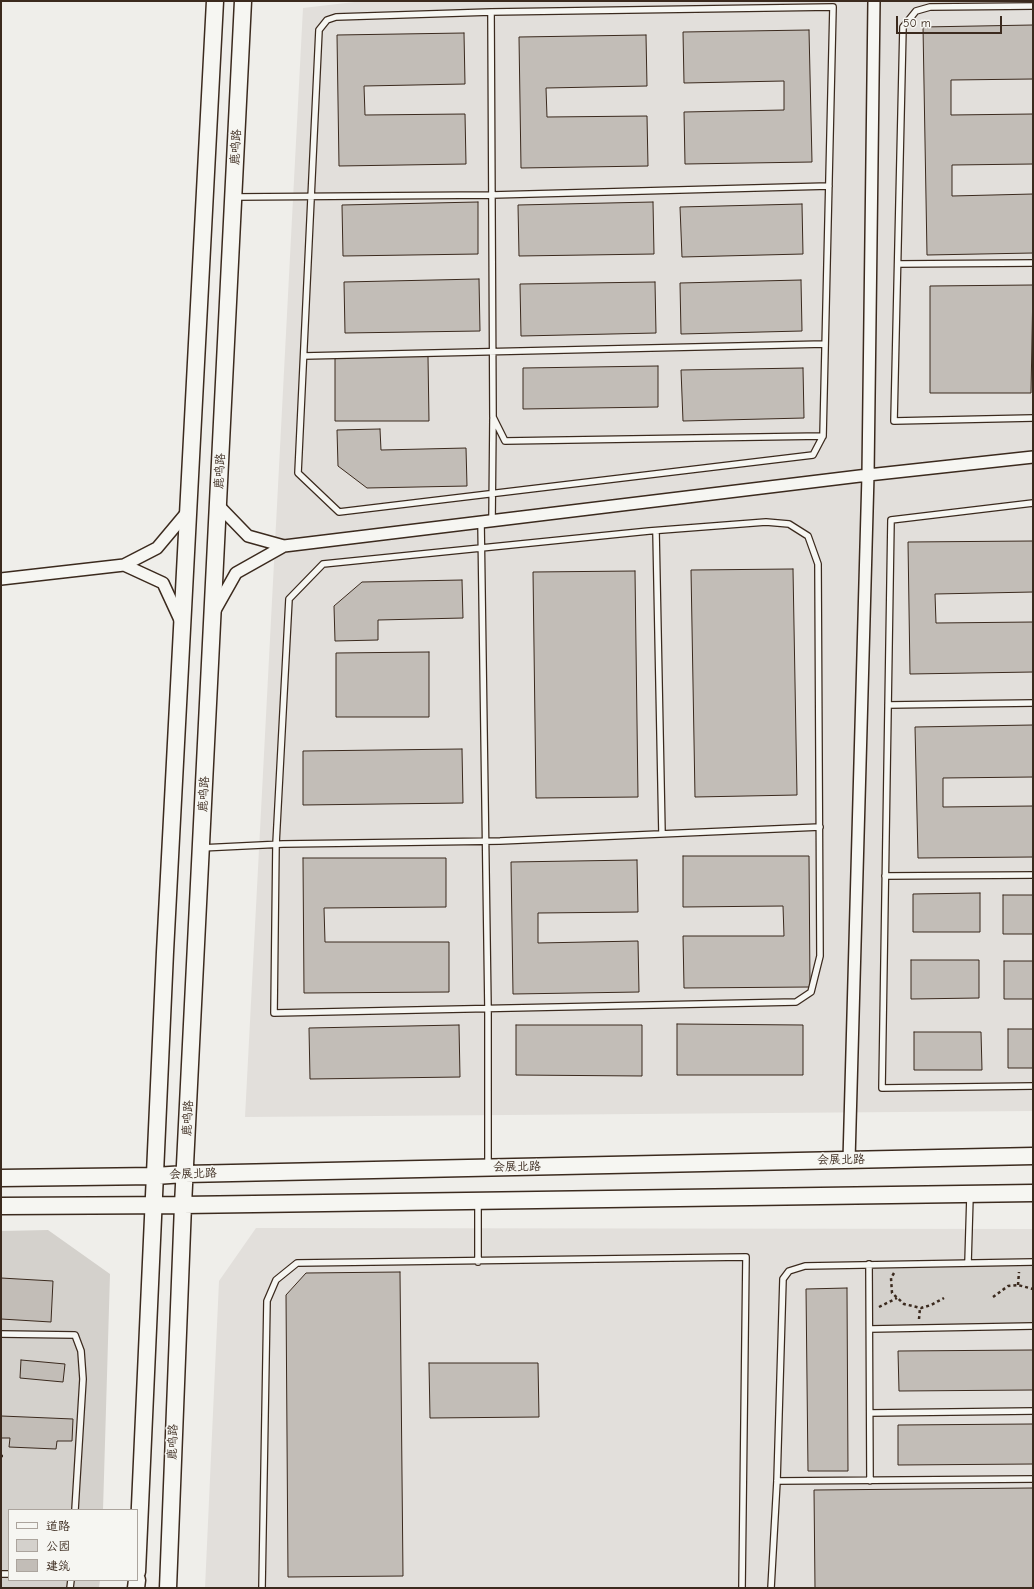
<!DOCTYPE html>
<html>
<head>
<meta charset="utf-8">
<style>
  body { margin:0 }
  #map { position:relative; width:1034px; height:1589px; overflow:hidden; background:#efeeea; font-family:"Comic Neue","LXGW WenKai TC",sans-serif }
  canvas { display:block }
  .frame { position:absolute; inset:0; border:2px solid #3b2a1e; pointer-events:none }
  .legend { position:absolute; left:8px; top:1509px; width:130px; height:72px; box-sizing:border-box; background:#f6f6f2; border:1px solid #aba49d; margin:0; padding:5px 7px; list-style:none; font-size:12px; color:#3b2a1e }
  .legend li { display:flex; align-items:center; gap:8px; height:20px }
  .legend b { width:20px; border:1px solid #aba49d }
  .scale { position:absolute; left:896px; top:16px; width:106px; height:18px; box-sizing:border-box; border:2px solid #3b2a1e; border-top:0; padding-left:5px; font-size:12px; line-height:14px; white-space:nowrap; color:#3b2a1e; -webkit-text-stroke:3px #f6f6f2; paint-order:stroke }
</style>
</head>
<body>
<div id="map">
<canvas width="1034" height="1589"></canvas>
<div class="frame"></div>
<ul class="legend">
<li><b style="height:5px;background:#f6f6f2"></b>道路</li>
<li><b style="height:11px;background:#d4d1cc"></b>公园</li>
<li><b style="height:11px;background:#c2bdb7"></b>建筑</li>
</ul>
<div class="scale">50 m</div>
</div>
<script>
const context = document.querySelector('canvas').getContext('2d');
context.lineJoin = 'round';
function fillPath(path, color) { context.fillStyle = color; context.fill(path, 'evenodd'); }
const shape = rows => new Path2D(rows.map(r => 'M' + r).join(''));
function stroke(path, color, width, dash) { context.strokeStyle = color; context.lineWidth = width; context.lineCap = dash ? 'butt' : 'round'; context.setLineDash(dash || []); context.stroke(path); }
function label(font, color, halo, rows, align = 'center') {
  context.font = font + ' "Comic Neue","LXGW WenKai TC",sans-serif'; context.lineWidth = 3; context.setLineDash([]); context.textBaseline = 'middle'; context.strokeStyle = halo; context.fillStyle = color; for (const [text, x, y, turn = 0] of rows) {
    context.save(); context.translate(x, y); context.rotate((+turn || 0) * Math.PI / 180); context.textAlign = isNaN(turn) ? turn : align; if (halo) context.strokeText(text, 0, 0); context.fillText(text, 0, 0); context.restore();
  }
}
const built = shape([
  [363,1,1033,1,1033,1111,245,1117,303,8],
  [256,1228,1033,1229,1033,1588,205,1588,219,1281]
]);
const green = shape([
  [48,1230,110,1274,103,1510,9,1510,9,1580,100,1580,99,1588,1,1588,1,1231],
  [1033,1262,1033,1326,870,1329,869,1265]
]);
const building = shape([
  [1033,25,1033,79,951,80,951,115,1033,114,1033,164,952,165,952,196,1033,194,1033,253,927,255,923,27,1033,25],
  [809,30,812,162,685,164,684,112,784,110,784,81,684,83,683,32,809,30],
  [464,33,465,84,364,86,365,115,465,114,466,164,339,166,337,35,464,33],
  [646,35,647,86,546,88,547,117,647,116,648,166,521,168,519,37,646,35],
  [478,202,478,254,343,256,342,205,478,202],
  [653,202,654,254,519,256,518,205,653,202],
  [802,204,803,254,682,257,680,207,802,204],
  [479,279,480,331,345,333,344,282,479,279],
  [801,280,802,331,681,334,680,283,801,280],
  [655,282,656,333,521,336,520,284,655,282],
  [1033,285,1031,393,930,393,930,286,1033,285],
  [428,356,429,421,335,421,335,357,428,356],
  [658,366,658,407,523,409,523,368,658,366],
  [803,368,804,418,683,421,681,370,803,368],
  [380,429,381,450,466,448,467,486,367,488,338,466,337,430,380,429],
  [1033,541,1033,592,935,594,936,623,1033,622,1033,672,910,674,908,542,1033,541],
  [793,569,797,795,695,797,691,570,793,569],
  [635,571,638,797,536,798,533,572,635,571],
  [462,580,463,618,378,620,378,640,335,641,334,606,362,582,462,580],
  [429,652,429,717,336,717,336,653,429,652],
  [1033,725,1033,777,943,778,943,807,1033,806,1033,857,918,858,915,727,1033,725],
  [462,749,463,803,303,805,303,751,462,749],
  [683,856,809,856,810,987,684,988,683,936,784,936,783,906,683,907,683,856],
  [303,858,446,858,446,907,324,908,325,942,449,942,449,992,304,993,303,858],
  [637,860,638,912,538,913,538,943,638,941,639,992,513,994,511,862,637,860],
  [980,893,980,932,913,932,913,894,980,893],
  [1003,895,1033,895,1033,934,1003,934,1003,895],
  [911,960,979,960,979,998,911,999,911,960],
  [1004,961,1033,961,1033,999,1004,999,1004,961],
  [677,1024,803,1025,803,1075,677,1075,677,1024],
  [459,1025,460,1077,310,1079,309,1028,459,1025],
  [516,1025,642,1025,642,1076,516,1075,516,1025],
  [1008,1029,1033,1029,1033,1068,1008,1068,1008,1029],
  [914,1032,981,1032,982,1070,914,1070,914,1032],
  [400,1272,403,1576,288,1577,286,1295,306,1273,400,1272],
  [1,1278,53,1281,51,1322,1,1319,1,1278],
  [847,1288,848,1471,808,1471,806,1289,847,1288],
  [1033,1350,1033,1390,899,1391,898,1351,1033,1350],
  [21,1360,65,1364,63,1382,20,1378,21,1360],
  [429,1363,538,1363,539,1417,430,1418,429,1363],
  [1,1416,73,1419,72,1441,57,1441,56,1449,9,1447,10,1438,1,1438,1,1416],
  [1033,1424,1033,1464,898,1465,898,1425,1033,1424],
  [1033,1488,1033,1588,815,1588,814,1490,1033,1488]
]);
const path = shape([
  [894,1273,891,1278,892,1293,904,1304,921,1308,931,1305,944,1298],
  [1018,1285,1019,1272],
  [993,1297,1008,1286,1018,1285,1033,1289],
  [879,1307,897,1298],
  [919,1319,920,1308],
  [1,1456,3,1456]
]);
const lane = shape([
  [1033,6,930,7,916,11,903,27,894,421,1033,418],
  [491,12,336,17,327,20,319,30,298,473,339,512,813,455,823,436,833,7,491,12,493,417,505,441,823,436],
  [235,197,492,195,829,186],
  [898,264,1033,263],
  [304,356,825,344],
  [1033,503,891,520,882,1088,1033,1086],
  [492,521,493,419],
  [481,522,488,1009,488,1166],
  [766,522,789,524,808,536,818,564,820,956,811,992,796,1002,274,1013,276,844,289,599,323,564,649,531,766,522],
  [656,531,662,834],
  [888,705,1033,703],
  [201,848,283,844,500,841,820,827],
  [885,876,1033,875],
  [478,1262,478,1203],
  [968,1263,970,1196],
  [869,1264,870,1481],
  [870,1329,1033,1326],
  [1,1334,75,1335,81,1351,83,1379,75,1510],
  [870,1413,1033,1411],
  [777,1481,1033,1479],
  [1,1574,9,1574],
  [70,1588,71,1580],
  [262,1588,267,1301,276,1280,297,1263,746,1257,742,1588],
  [771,1588,777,1481,783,1279,789,1271,805,1266,1033,1262]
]);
const street = shape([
  [218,505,248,536,284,546],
  [124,565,163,583,181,622],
  [1,579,124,565,157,548,188,511],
  [214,612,236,573,284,546,868,475,1033,457],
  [849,1160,868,475,874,1]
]);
const secondary = shape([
  [1,1178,155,1176,185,1174,1033,1156],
  [1,1206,183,1205,1033,1193],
  [137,1572,165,952,215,1],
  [136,1588,137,1580],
  [168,1588,183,1205,243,1]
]);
const streetNames = [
  ["鹿鸣路",236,147,-87],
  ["鹿鸣路",220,471,-87],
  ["鹿鸣路",204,794,-87],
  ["鹿鸣路",188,1118,-87],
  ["会展北路",841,1160,-1],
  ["会展北路",517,1167,-1],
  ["会展北路",193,1174,-2],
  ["鹿鸣路",173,1442,-88]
];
fillPath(built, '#e2dfdb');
fillPath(green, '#d4d1cc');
fillPath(building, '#c2bdb7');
stroke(building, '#3b2a1e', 1);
stroke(lane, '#3b2a1e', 8);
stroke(street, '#3b2a1e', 14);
stroke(secondary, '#3b2a1e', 19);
stroke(path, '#3b2a1e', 2.5, [3, 3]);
stroke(lane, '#f6f6f2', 5.5);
stroke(street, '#f6f6f2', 11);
stroke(secondary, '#f6f6f2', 16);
label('12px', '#3b2a1e', '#f6f6f2', streetNames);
</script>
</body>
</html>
